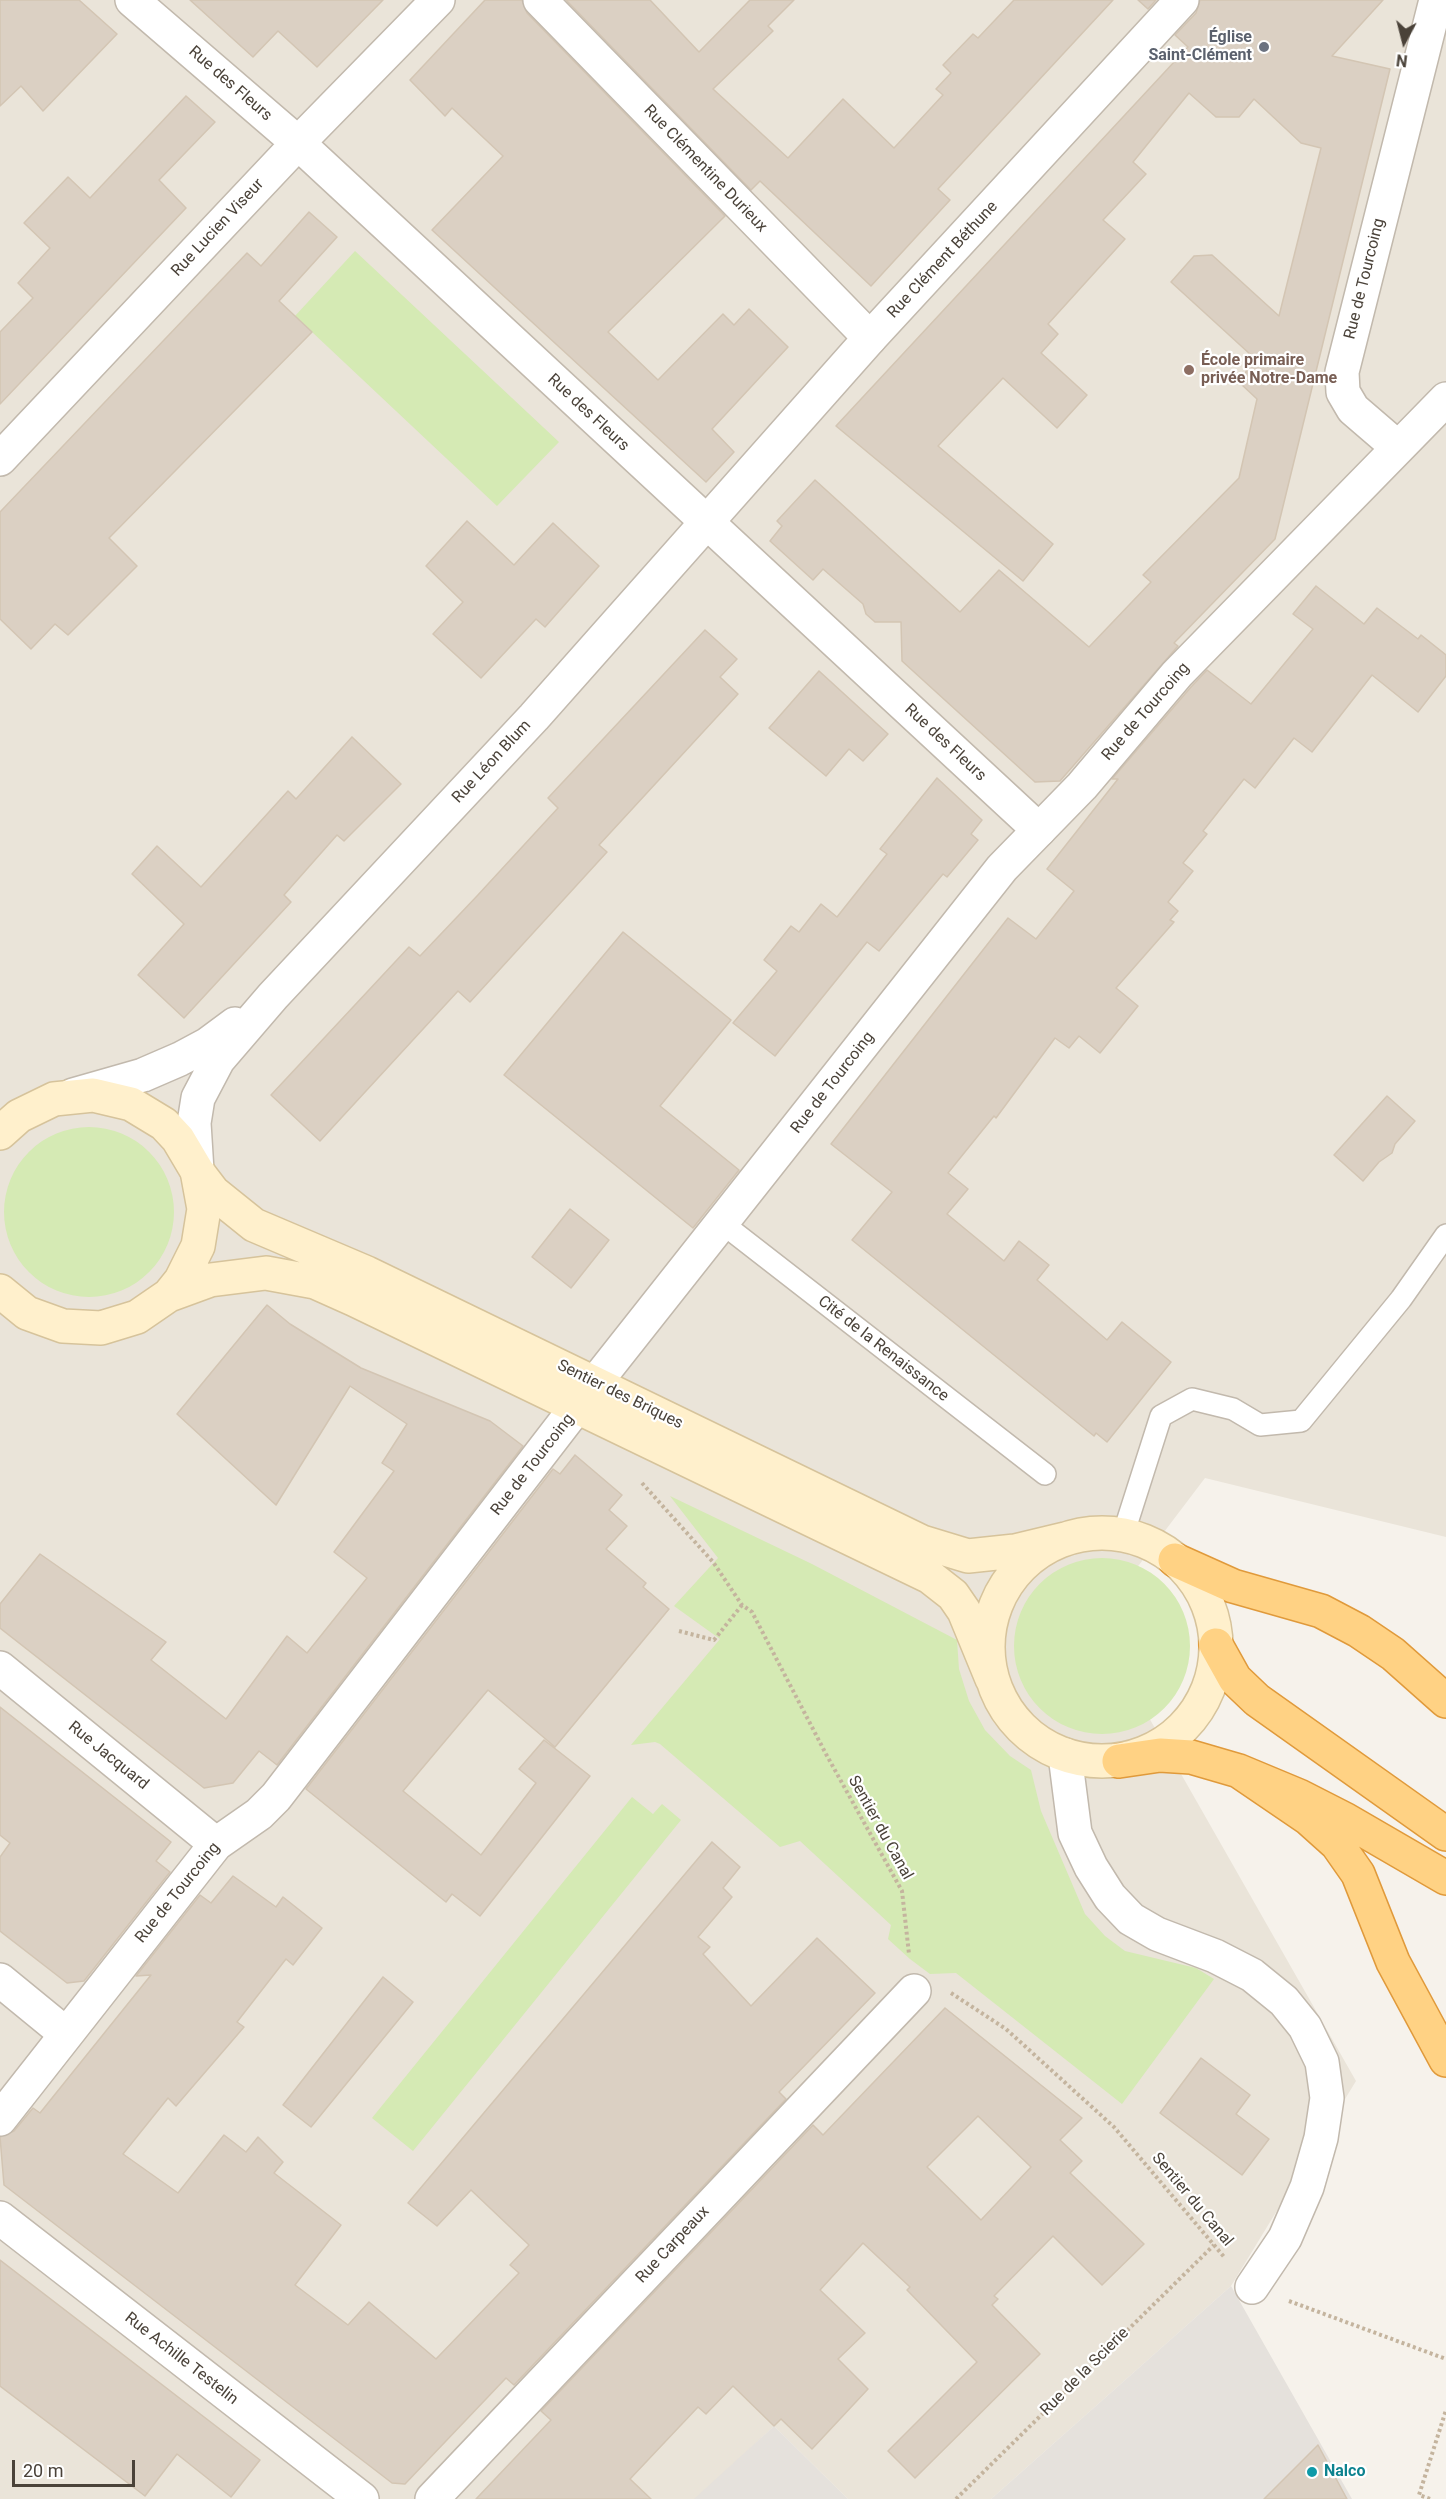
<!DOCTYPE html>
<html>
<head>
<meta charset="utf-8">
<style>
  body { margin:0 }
  #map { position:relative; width:1446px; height:2499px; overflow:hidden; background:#f6f2eb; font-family:Roboto,sans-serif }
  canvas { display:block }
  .north { position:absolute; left:1374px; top:12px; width:60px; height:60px; -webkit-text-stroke:4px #fff; paint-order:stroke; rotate:187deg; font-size:16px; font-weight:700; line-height:24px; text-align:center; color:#4a4239 }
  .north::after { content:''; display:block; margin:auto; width:21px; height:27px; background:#4a4239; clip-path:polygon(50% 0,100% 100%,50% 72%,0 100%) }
  .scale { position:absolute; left:12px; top:2460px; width:123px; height:27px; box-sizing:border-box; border:3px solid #4a4239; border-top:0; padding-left:8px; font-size:18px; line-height:21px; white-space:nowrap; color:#4a4239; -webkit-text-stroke:4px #fff; paint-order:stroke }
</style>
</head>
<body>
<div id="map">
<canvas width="1446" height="2499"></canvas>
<div class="north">N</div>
<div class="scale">20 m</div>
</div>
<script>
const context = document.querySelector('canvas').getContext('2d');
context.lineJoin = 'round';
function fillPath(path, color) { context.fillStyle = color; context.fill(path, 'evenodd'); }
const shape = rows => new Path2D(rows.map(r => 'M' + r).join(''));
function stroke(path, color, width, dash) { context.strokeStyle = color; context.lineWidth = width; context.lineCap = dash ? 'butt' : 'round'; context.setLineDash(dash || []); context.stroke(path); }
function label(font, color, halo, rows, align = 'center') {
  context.font = font + ' Roboto,sans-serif'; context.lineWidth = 4.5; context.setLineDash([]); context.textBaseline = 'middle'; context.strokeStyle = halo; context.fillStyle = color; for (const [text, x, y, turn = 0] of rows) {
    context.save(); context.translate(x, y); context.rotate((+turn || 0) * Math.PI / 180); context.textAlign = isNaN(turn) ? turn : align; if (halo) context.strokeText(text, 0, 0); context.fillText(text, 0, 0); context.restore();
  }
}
const residential = shape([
  [0,0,1446,0,1446,1537,1205,1478,1095,1623,1356,2081,1231,2286,991,2499,848,2499,774,2426,697,2499,0,2499]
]);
const industrial = shape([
  [1231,2286,1352,2499,991,2499],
  [774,2426,848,2499,694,2499]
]);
const green = shape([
  [355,251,559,442,497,506,295,316],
  '4 1212a85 85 0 1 1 170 0a85 85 0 1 1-170 0Z',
  [670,1496,812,1564,957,1640,959,1669,969,1701,985,1730,1010,1756,1031,1770,1041,1811,1085,1914,1105,1936,1125,1951,1196,1968,1214,1979,1122,2104,956,1973,930,1974,910,1959,888,1939,891,1925,800,1841,780,1847,660,1744,655,1742,631,1745,720,1639,674,1606,718,1558],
  '1014 1646a88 88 0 1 1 176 0a88 88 0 1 1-176 0Z',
  [632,1797,653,1814,662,1804,681,1820,413,2151,372,2118]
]);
const building = shape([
  [0,0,79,0,117,34,43,111,21,86,0,106,0,0],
  [190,0,383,0,317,67,278,31,253,57,190,0],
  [485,0,522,0,527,13,725,216,608,332,658,380,723,314,734,325,749,309,788,347,712,429,734,452,706,482,432,230,503,156,452,108,445,116,410,80,485,0],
  [566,0,650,0,699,52,750,0,794,0,768,26,773,31,713,89,788,158,843,99,894,148,943,95,936,89,951,73,943,65,973,34,978,38,1014,0,1113,0,938,189,950,200,871,286,760,181,751,190,566,0],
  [1138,0,1156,0,1148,9,1138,0],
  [1200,0,1383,0,1332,56,1390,69,1275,539,1174,643,1178,646,1060,781,1035,782,902,661,901,622,875,622,866,614,863,604,823,569,813,580,770,541,782,526,777,521,815,480,960,612,999,570,1089,647,1151,582,1143,575,1239,478,1257,399,1242,385,1251,355,1171,282,1194,256,1212,255,1279,316,1321,148,1301,143,1254,99,1239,117,1216,117,1189,93,1133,162,1146,174,1103,220,1125,239,1048,324,1058,334,1041,353,1087,395,1057,428,1003,378,938,446,1053,544,1023,581,836,426,1188,47,1175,35,1196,13,1200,0],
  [186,96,215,122,159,180,186,208,0,404,0,332,33,298,18,283,50,248,24,223,68,177,90,198,186,96],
  [309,212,337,237,279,301,312,332,109,538,137,566,68,635,55,624,31,649,0,619,0,512,247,253,261,266,309,212],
  [467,521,514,565,553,523,599,566,545,627,536,619,481,678,433,634,463,602,426,566,467,521],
  [1316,586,1364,624,1377,608,1418,639,1421,635,1446,655,1446,676,1418,712,1372,675,1312,752,1294,738,1255,788,1244,779,1203,831,1207,834,1183,863,1193,871,1168,902,1178,911,1170,920,1174,922,1116,988,1138,1006,1100,1053,1079,1036,1069,1048,1055,1038,996,1118,994,1116,948,1173,968,1189,947,1214,1004,1261,1019,1241,1049,1265,1037,1280,1107,1340,1122,1322,1171,1362,1107,1442,1096,1433,1094,1436,852,1240,892,1192,831,1144,1008,918,1036,939,1074,891,1047,869,1118,779,1112,779,1191,687,1207,670,1251,704,1313,629,1293,614,1316,586],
  [705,630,737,659,720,677,738,694,599,845,607,852,470,1002,458,991,320,1141,271,1095,409,947,420,956,477,896,558,808,548,798,705,630],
  [819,671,888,734,863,761,849,749,826,776,769,728,819,671],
  [352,737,401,784,344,841,337,835,284,895,291,902,184,1018,138,975,184,924,132,874,157,846,201,887,288,791,296,799,352,737],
  [937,778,982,820,971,834,978,840,947,877,943,874,879,951,867,942,775,1056,733,1023,777,971,764,960,791,926,799,932,821,904,837,917,887,854,880,849,937,778],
  [623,932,731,1020,660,1106,739,1170,693,1228,504,1075,623,932],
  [1387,1096,1415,1121,1395,1144,1392,1153,1379,1162,1363,1181,1334,1155,1387,1096],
  [570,1209,609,1240,571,1288,532,1257,570,1209],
  [267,1305,290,1324,361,1368,490,1421,523,1446,277,1765,259,1751,233,1783,204,1788,0,1628,0,1604,40,1554,166,1642,151,1660,226,1719,287,1636,307,1653,367,1578,334,1552,394,1471,382,1463,407,1424,350,1386,276,1505,177,1414,267,1305],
  [575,1455,622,1495,609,1510,627,1526,606,1549,646,1583,643,1587,669,1609,555,1747,488,1690,403,1791,481,1855,536,1783,519,1769,544,1740,590,1776,480,1916,452,1894,446,1902,306,1789,553,1469,560,1474,575,1455],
  [0,1707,171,1842,156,1861,170,1872,84,1981,67,1983,0,1931,0,1857,10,1843,0,1835,0,1707],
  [712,1842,740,1867,723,1888,732,1897,698,1937,710,1947,703,1954,751,2006,817,1938,875,1993,779,2092,786,2099,514,2385,506,2378,405,2484,392,2483,4,2185,0,2137,14,2131,33,2108,40,2113,151,1975,136,1976,200,1895,211,1903,233,1876,276,1907,283,1897,322,1928,293,1965,286,1959,237,2022,244,2027,176,2106,168,2098,123,2154,178,2193,224,2135,246,2152,258,2137,283,2162,274,2173,341,2225,295,2285,348,2325,369,2302,436,2359,519,2273,510,2265,529,2245,471,2190,437,2226,408,2203,712,1842],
  [383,1977,413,2002,311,2127,283,2105,383,1977],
  [945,2008,1082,2118,1060,2140,1082,2161,1070,2173,1144,2244,1102,2285,1053,2236,994,2296,998,2299,992,2305,1040,2354,915,2478,888,2451,977,2362,907,2290,910,2287,863,2243,820,2290,865,2333,838,2359,868,2389,812,2449,781,2419,774,2426,733,2386,706,2414,698,2407,630,2479,651,2499,476,2499,551,2420,541,2411,813,2125,823,2135,945,2008],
  [978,2116,1031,2167,981,2220,927,2167,978,2116],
  [1201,2058,1250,2095,1236,2114,1269,2139,1242,2175,1160,2113,1201,2058],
  [0,2260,260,2460,231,2497,177,2454,145,2496,0,2386,0,2260],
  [1318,2445,1347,2499,1264,2499,1318,2445]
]);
const path = shape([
  [642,1483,713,1562,742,1605,752,1612,826,1754,902,1891,909,1954],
  [679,1631,714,1640,742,1605],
  [951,1993,1006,2029,1114,2127,1225,2258],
  [1289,2301,1446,2359],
  [956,2499,1214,2245],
  [1430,2499,1419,2495,1446,2410]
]);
const service = shape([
  [722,1223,1045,1474],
  [1123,1535,1161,1416,1192,1399,1233,1409,1260,1425,1301,1421,1401,1299,1446,1235]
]);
const minor = shape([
  [132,0,298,143,1039,830],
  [540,0,870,338],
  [1396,446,1353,409,1343,392,1342,372,1436,0],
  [0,459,298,143,438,0],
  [0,1668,216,1844],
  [1065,1755,1075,1833,1091,1867,1110,1897,1131,1919,1157,1934,1215,1956,1252,1975,1284,2001,1305,2027,1322,2062,1327,2098,1321,2138,1307,2187,1285,2238,1252,2287],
  [0,1980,66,2034],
  [0,2218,362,2499],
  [432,2499,914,1991]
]);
const tertiary = shape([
  [73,1095,143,1075,180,1059,208,1044,235,1024],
  [197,1171,194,1123,198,1098,218,1060,273,996,534,717,870,338,1182,0],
  [0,2119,216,1844,259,1814,276,1797,595,1383,1002,868,1082,786,1177,674,1446,399]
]);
const secondary = shape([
  [0,1133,19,1116,54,1099,93,1095,131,1104,164,1124,178,1139,197,1171,204,1209,198,1246,181,1280,169,1295,137,1317,101,1328,63,1326,27,1313,0,1291],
  [197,1171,213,1192,254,1225,367,1273,922,1542,968,1556,1015,1551,1065,1539],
  [169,1295,210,1280,266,1273,315,1282,353,1299,930,1577,953,1595,964,1611,992,1679],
  '988 1647a114 114 0 1 1 228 0a114 114 0 1 1-228 0Z'
]);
const trunk = shape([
  [1175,1560,1233,1586,1321,1611,1359,1631,1393,1654,1446,1701],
  [1216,1645,1235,1679,1257,1700,1446,1834],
  [1119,1761,1160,1755,1191,1757,1239,1771,1299,1796,1346,1820,1446,1878],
  [1239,1771,1308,1818,1337,1844,1358,1874,1393,1962,1446,2060]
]);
const markers = [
  [1264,47,6,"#6b7280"],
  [1189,370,6,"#8d6e63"],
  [1312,2472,6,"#0f9aa8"]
];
const worshipNames = [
  ["Église",1252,38],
  ["Saint-Clément",1252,56]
];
const streetNames = [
  ["Rue des Fleurs",230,84,41],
  ["Rue Clémentine Durieux",705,169,46],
  ["Rue Lucien Viseur",218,228,-47],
  ["Rue Clément Béthune",943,260,-47],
  ["Rue de Tourcoing",1365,279,-76],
  ["Rue des Fleurs",588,413,43],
  ["Rue de Tourcoing",1146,712,-49],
  ["Rue des Fleurs",945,743,43],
  ["Rue Léon Blum",492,762,-47],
  ["Rue de Tourcoing",833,1083,-52],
  ["Cité de la Renaissance",883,1349,38],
  ["Sentier des Briques",620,1395,26],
  ["Rue de Tourcoing",533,1465,-52],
  ["Rue Jacquard",108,1756,39],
  ["Sentier du Canal",880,1828,61],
  ["Rue de Tourcoing",178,1893,-51],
  ["Sentier du Canal",1192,2200,50],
  ["Rue Carpeaux",673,2245,-47],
  ["Rue Achille Testelin",181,2359,38],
  ["Rue de la Scierie",1085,2372,-45]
];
const educationNames = [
  ["École primaire",1201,361],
  ["privée Notre-Dame",1201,379]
];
const cultureNames = [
  ["Nalco",1324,2472]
];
fillPath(residential, '#eae4d9');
fillPath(industrial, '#e5e1dc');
fillPath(green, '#d5eab4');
fillPath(building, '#dbd0c3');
stroke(building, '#d3c5b3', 1.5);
stroke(service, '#c2b9ad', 24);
stroke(minor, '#c2b9ad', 36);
stroke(tertiary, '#c2b9ad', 36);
stroke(secondary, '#d6c39b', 36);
stroke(trunk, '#e09a3b', 36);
stroke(path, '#c4b49e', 4, [3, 3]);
stroke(service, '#fff', 21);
stroke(minor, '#fff', 33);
stroke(tertiary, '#fff', 33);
stroke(secondary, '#fff0cc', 33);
stroke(trunk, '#ffd284', 33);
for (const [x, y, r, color] of markers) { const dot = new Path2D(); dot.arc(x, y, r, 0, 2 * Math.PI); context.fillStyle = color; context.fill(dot); stroke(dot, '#fff', 2); }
label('bold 16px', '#5b616d', '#fff', worshipNames, 'right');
label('16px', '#4a4239', '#fff', streetNames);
label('bold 16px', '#785e54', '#fff', educationNames, 'left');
label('bold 16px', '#0d838f', '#fff', cultureNames, 'left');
</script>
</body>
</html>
